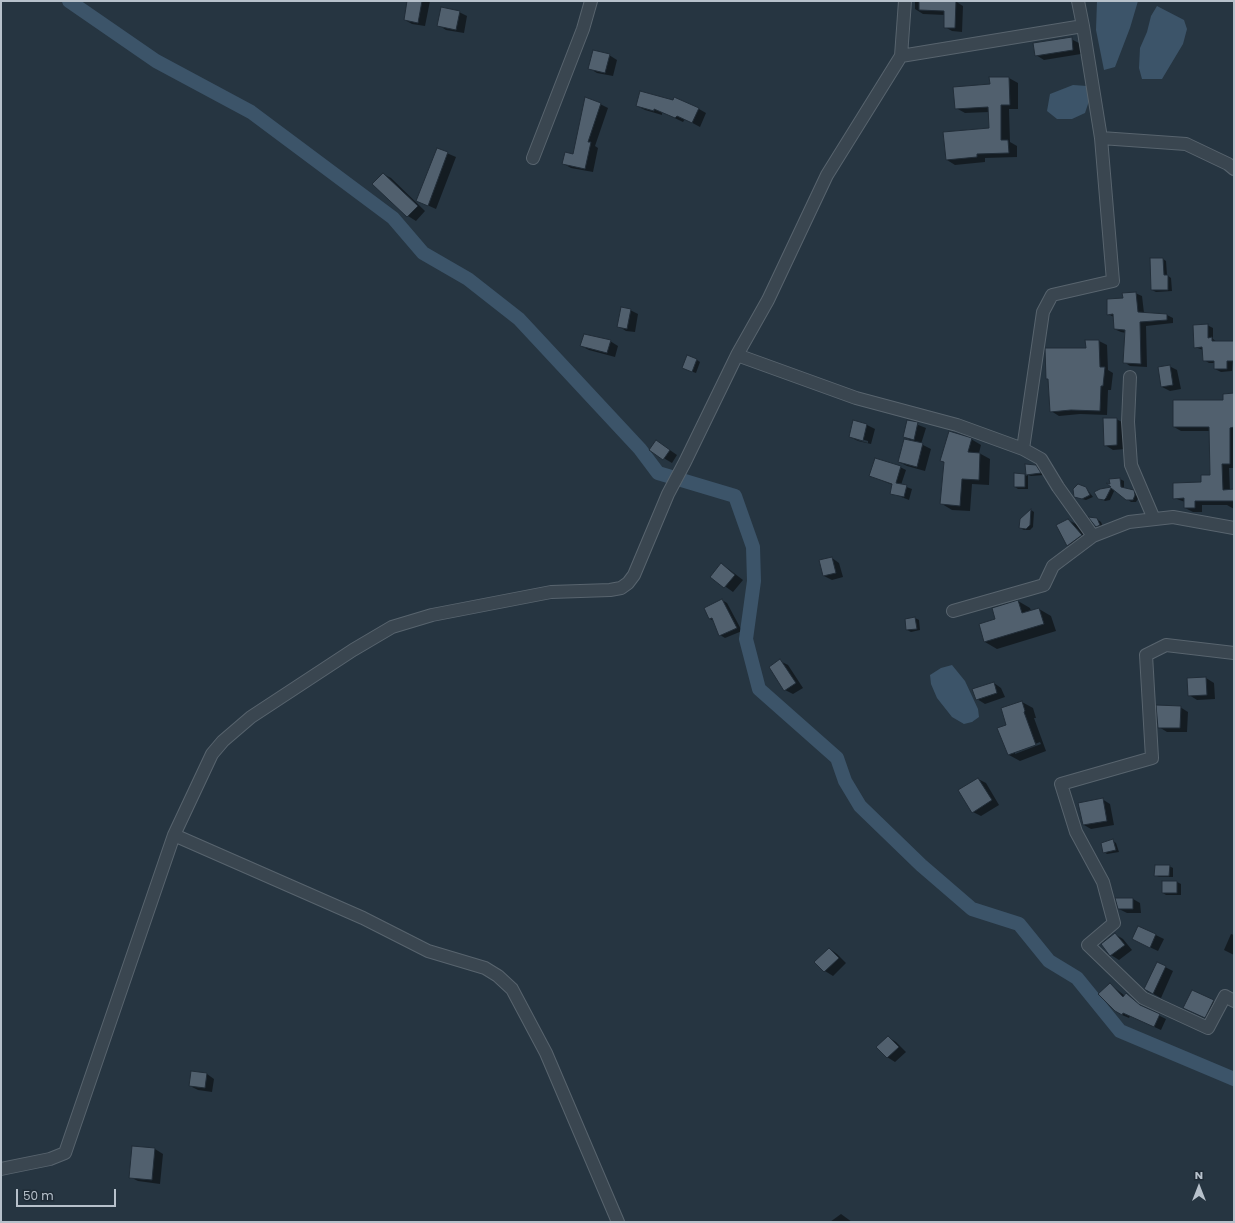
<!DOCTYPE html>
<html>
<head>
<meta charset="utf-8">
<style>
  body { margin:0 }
  #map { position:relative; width:1235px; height:1223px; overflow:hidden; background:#263541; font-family:Poppins,sans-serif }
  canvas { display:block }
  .frame { position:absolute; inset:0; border:2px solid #b7c1cb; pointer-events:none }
  .north { position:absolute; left:1179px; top:1167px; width:40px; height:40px; -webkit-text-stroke:3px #1f2b36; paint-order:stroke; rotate:0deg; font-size:11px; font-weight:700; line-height:16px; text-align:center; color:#b7c1cb }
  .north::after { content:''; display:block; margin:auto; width:14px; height:18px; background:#b7c1cb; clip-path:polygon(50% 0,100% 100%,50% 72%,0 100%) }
  .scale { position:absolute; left:16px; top:1189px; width:100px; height:18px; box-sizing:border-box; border:2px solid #b7c1cb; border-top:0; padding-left:5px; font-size:12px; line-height:14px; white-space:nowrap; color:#b7c1cb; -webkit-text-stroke:3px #1f2b36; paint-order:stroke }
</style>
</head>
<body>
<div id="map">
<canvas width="1235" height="1223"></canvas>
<div class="frame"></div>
<div class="north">N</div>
<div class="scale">50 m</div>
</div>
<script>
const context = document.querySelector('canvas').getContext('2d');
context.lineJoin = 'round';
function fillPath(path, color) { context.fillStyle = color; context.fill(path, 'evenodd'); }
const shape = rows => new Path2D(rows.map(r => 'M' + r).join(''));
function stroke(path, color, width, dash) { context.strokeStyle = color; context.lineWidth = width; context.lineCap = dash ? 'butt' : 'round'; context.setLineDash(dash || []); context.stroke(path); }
const water = shape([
  [1097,1,1138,1,1130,28,1115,67,1104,70,1096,30],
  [1157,6,1184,20,1187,29,1183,44,1162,79,1142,79,1139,68,1140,48,1147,32,1151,16],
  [1073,85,1087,86,1089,101,1085,113,1072,119,1057,119,1047,111,1050,94],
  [952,665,965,681,978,709,979,717,972,722,964,724,952,717,937,698,931,684,930,675,941,668]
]);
const shadow = shape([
  [408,1,430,1,425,26,412,24,405,20],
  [915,1,955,1,963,6,962,32,952,31,945,27,945,15,923,14,915,9],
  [459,12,467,16,464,33,446,30,438,25],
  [1071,39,1079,43,1081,54,1044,60,1036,55],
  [609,55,617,60,613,76,597,73,589,68],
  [990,78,1009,78,1018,83,1018,109,1009,109,1010,142,1017,146,1017,157,985,158,985,162,955,165,947,160,990,129,989,112,965,113,956,108,991,85],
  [600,104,608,108,595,146,598,148,593,172,571,168,564,164,574,155],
  [637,106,699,109,706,113,700,127,685,119,683,122,662,112,662,115,645,110],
  [437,149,456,157,436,209,418,201],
  [383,174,391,178,425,211,416,221,408,216,374,184],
  [1163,259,1166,261,1167,275,1171,278,1172,291,1156,292,1152,290],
  [1135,293,1142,296,1144,313,1167,315,1173,318,1173,323,1146,326,1147,367,1130,366,1124,362,1126,333,1121,332,1114,329,1114,317,1108,314,1124,299],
  [630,310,638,314,635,332,626,331,618,326],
  [1207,325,1213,328,1213,339,1217,342,1234,342,1232,371,1221,372,1215,369,1215,363,1209,363,1204,360,1203,350,1195,347],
  [610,341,618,346,615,357,589,350,581,346],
  [1099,341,1107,345,1108,370,1113,373,1111,390,1108,390,1107,415,1080,414,1059,416,1051,411,1049,380],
  [697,360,700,362,696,373,687,370],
  [1169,366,1177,370,1181,389,1170,391,1162,387],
  [1234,394,1234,468,1229,468,1230,491,1234,491,1234,509,1227,505,1202,505,1202,512,1193,512,1185,508,1185,502,1174,498,1202,483,1211,476,1210,431,1181,431,1174,427],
  [1116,419,1124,423,1125,449,1113,450,1105,445],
  [854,421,867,425,875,429,871,444,858,441,850,437],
  [857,438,868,441,868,443,857,440],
  [908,421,926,428,921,444,931,449,925,471,907,466,899,462,912,441,904,437],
  [971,439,981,445,979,453,990,459,989,485,972,484,970,511,952,510,942,504,945,463,941,461],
  [664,446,677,455,672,463,650,450],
  [1026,465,1035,466,1039,468,1044,475,1031,476,1028,475,1028,489,1018,489,1015,487,1025,475,1027,476],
  [900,467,906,470,901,485,912,489,909,500,891,493,893,485,870,476],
  [1120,479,1124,481,1124,488,1135,492,1139,497,1136,502,1131,502,1115,489,1110,500,1105,501,1102,499,1100,490,1113,488,1111,480],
  [1082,485,1086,488,1093,497,1086,500,1078,498,1076,487],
  [1031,510,1034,512,1033,527,1030,530,1024,530,1020,528,1021,520],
  [1097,519,1101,522,1103,527,1100,528,1096,526],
  [1068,520,1076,524,1089,539,1075,550,1068,545],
  [832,558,839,563,843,577,832,580,824,576,820,561],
  [722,564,743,580,733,592,712,577],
  [722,600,727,603,742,631,725,638,720,635,714,621,710,619,705,609],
  [1018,601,1030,608,1031,611,1039,609,1051,616,1056,631,997,649,985,642,997,620],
  [915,618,919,620,920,630,911,632,907,630],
  [780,661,788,665,803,688,793,694,785,690],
  [1206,678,1214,683,1215,699,1197,700,1189,695,1188,679],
  [994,683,1001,688,1005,697,985,704,977,699],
  [1022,702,1033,708,1036,718,1034,718,1046,751,1020,761,1009,755,1007,726],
  [1040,742,1041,744,1015,754,1015,752],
  [1180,707,1188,712,1187,732,1167,732,1159,727],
  [978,779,986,783,999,805,981,816,973,812],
  [1102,799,1110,804,1114,825,1091,829,1084,825],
  [1113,841,1116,843,1119,852,1107,854,1104,852],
  [1169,866,1173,868,1173,877,1159,877,1155,875],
  [1177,882,1181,884,1181,895,1166,895,1163,893],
  [1133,899,1140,903,1141,913,1127,913,1119,909],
  [1139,927,1164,939,1158,951,1141,943],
  [1115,934,1123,939,1132,950,1119,960,1111,955,1102,945],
  [1231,934,1234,935,1234,955,1224,950],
  [830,949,837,954,846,963,833,976,825,971,816,962],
  [1157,963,1173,971,1161,998,1148,991],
  [1110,984,1125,996,1126,994,1144,1008,1166,1019,1161,1030,1130,1016,1129,1018,1122,1015,1100,994],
  [1192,991,1221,1006,1213,1022,1184,1008],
  [888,1037,896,1042,906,1052,895,1062,887,1057],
  [207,1074,214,1079,212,1092,198,1090,190,1086],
  [133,1147,155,1149,163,1154,160,1184,138,1181,130,1177],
  [841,1214,852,1222,830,1222]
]);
const canal = shape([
  [69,1,156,61,251,112,393,218,423,253,468,279,519,319,640,449,658,473,735,496,753,547,754,581,746,639,759,689,837,758,845,781,860,806,921,865,972,909,1019,924,1049,961,1077,978,1120,1031,1234,1079]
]);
const building = shape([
  [407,1,422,1,418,23,404,20,407,1],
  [919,1,956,1,955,28,944,28,944,11,919,10,919,1],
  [441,7,460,11,456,30,437,26,441,7],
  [1072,37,1073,50,1035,56,1033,43,1072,37],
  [593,50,610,54,605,73,588,69,593,50],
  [989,77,1009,77,1010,105,1001,105,1001,140,1008,140,1009,153,977,154,977,157,946,160,943,132,989,128,988,107,955,109,953,87,990,84,989,77],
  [640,91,673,100,674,97,699,108,692,123,677,116,675,118,654,109,654,111,636,106,640,91],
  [585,97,601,103,588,142,591,142,585,169,562,164,565,152,573,154,585,97],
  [437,148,448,152,428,206,416,201,437,148],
  [383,173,418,206,407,217,372,184,383,173],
  [1150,258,1163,258,1164,275,1168,275,1168,290,1151,290,1150,258],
  [1136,292,1138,312,1167,314,1167,320,1140,322,1141,364,1123,363,1125,330,1114,329,1113,314,1107,315,1107,299,1123,298,1122,293,1136,292],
  [621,307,631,309,627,329,617,327,621,307],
  [1208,324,1208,338,1212,337,1212,341,1234,341,1234,361,1227,361,1227,369,1214,369,1214,361,1203,361,1202,347,1194,348,1193,325,1208,324],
  [584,334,611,340,607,353,580,346,584,334],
  [1085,340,1099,340,1100,367,1105,367,1103,386,1101,386,1100,411,1071,410,1050,412,1048,379,1046,379,1045,348,1086,348,1085,340],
  [687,355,697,359,692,372,682,368,687,355],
  [1170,365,1173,385,1161,387,1158,367,1170,365],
  [1234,393,1234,427,1230,428,1230,464,1222,464,1223,490,1234,489,1234,501,1195,501,1195,508,1184,508,1184,498,1173,499,1173,483,1201,482,1201,475,1210,475,1209,427,1173,427,1173,400,1223,400,1223,394,1234,393],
  [1103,418,1117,418,1117,445,1104,446,1103,418],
  [853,420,867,424,863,441,849,437,853,420],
  [907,420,918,422,914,440,903,437,907,420],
  [949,431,972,438,968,452,980,453,979,480,962,479,960,506,940,504,944,462,940,461,949,431],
  [904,439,923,443,917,467,898,462,904,439],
  [656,440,670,450,663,460,649,450,656,440],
  [875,458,901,466,896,483,907,485,904,497,890,494,892,484,869,476,875,458],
  [1025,464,1036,465,1041,473,1026,475,1025,464],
  [1014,473,1025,474,1025,487,1014,487,1014,473],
  [1120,478,1121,487,1134,490,1135,495,1133,500,1126,500,1111,488,1106,498,1104,500,1098,499,1094,492,1100,489,1111,487,1106,483,1110,484,1109,479,1120,478],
  [1078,484,1086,487,1090,495,1082,499,1074,497,1073,489,1078,484],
  [1031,509,1030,525,1026,529,1019,528,1020,519,1031,509],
  [1088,517,1097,518,1100,525,1096,527,1088,517],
  [1068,519,1082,535,1067,546,1056,525,1068,519],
  [832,557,836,573,823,576,819,560,832,557],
  [721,563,735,575,724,588,710,577,721,563],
  [722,599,737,628,719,636,712,618,709,619,704,608,722,599],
  [1018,600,1022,613,1039,608,1044,624,984,642,979,624,995,619,992,608,1018,600],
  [915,617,917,629,906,630,905,619,915,617],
  [780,659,796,683,784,691,769,667,780,659],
  [1206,677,1207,695,1188,696,1187,678,1206,677],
  [994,682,997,693,976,700,972,689,994,682],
  [1022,701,1025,711,1024,712,1036,745,1008,755,997,728,1006,725,1001,708,1022,701],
  [1156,705,1181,706,1180,728,1158,728,1156,705],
  [978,778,992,800,972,813,958,790,978,778],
  [1103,798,1107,821,1083,825,1078,803,1103,798],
  [1113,839,1116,850,1103,853,1101,843,1113,839],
  [1155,865,1170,865,1169,876,1154,876,1155,865],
  [1162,881,1177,881,1177,893,1162,893,1162,881],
  [1115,898,1133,898,1133,909,1118,909,1115,898],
  [1138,926,1156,934,1150,948,1132,939,1138,926],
  [1115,933,1125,945,1110,956,1101,944,1115,933],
  [829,948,839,958,824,972,814,962,829,948],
  [1157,962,1166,966,1153,994,1144,989,1157,962],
  [1110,983,1123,997,1126,993,1140,1005,1160,1014,1154,1027,1123,1013,1122,1015,1115,1011,1098,994,1110,983],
  [1192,990,1214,1000,1205,1018,1183,1008,1192,990],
  [888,1036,899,1047,887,1058,876,1047,888,1036],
  [191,1071,207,1073,205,1088,189,1086,191,1071],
  [132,1146,155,1148,152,1180,129,1178,132,1146]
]);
const minor = shape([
  [1083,26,1101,138,1186,144,1228,164,1234,169],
  [901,56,1083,26,1078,1],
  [533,158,583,29,591,1],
  [737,355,856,398,957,425,1023,449,1041,459,1058,487,1093,536,1129,522,1173,517,1234,528],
  [1130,377,1128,422,1131,465,1154,519],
  [1023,449,1043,312,1052,295,1113,281,1101,138],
  [953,611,1044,585,1053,566,1093,536],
  [1234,653,1166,645,1146,655,1152,758,1061,784,1076,832,1103,882,1114,923,1088,945,1143,998,1208,1028,1225,996,1234,1001],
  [174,835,363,918,428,951,485,968,498,976,512,989,546,1053,618,1222],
  [1,1169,50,1159,65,1153,174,835,212,754,223,741,251,717,353,650,392,627,432,615,551,592,610,590,621,588,628,583,634,575,668,494,685,462,737,355,768,300,827,175,901,56,905,1]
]);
fillPath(water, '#3c5469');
fillPath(shadow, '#0007');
stroke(canal, '#3c5469', 14);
fillPath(building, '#51606e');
stroke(building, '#212d38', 1);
stroke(minor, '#58646e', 14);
stroke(minor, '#3a4650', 12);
</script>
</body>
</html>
